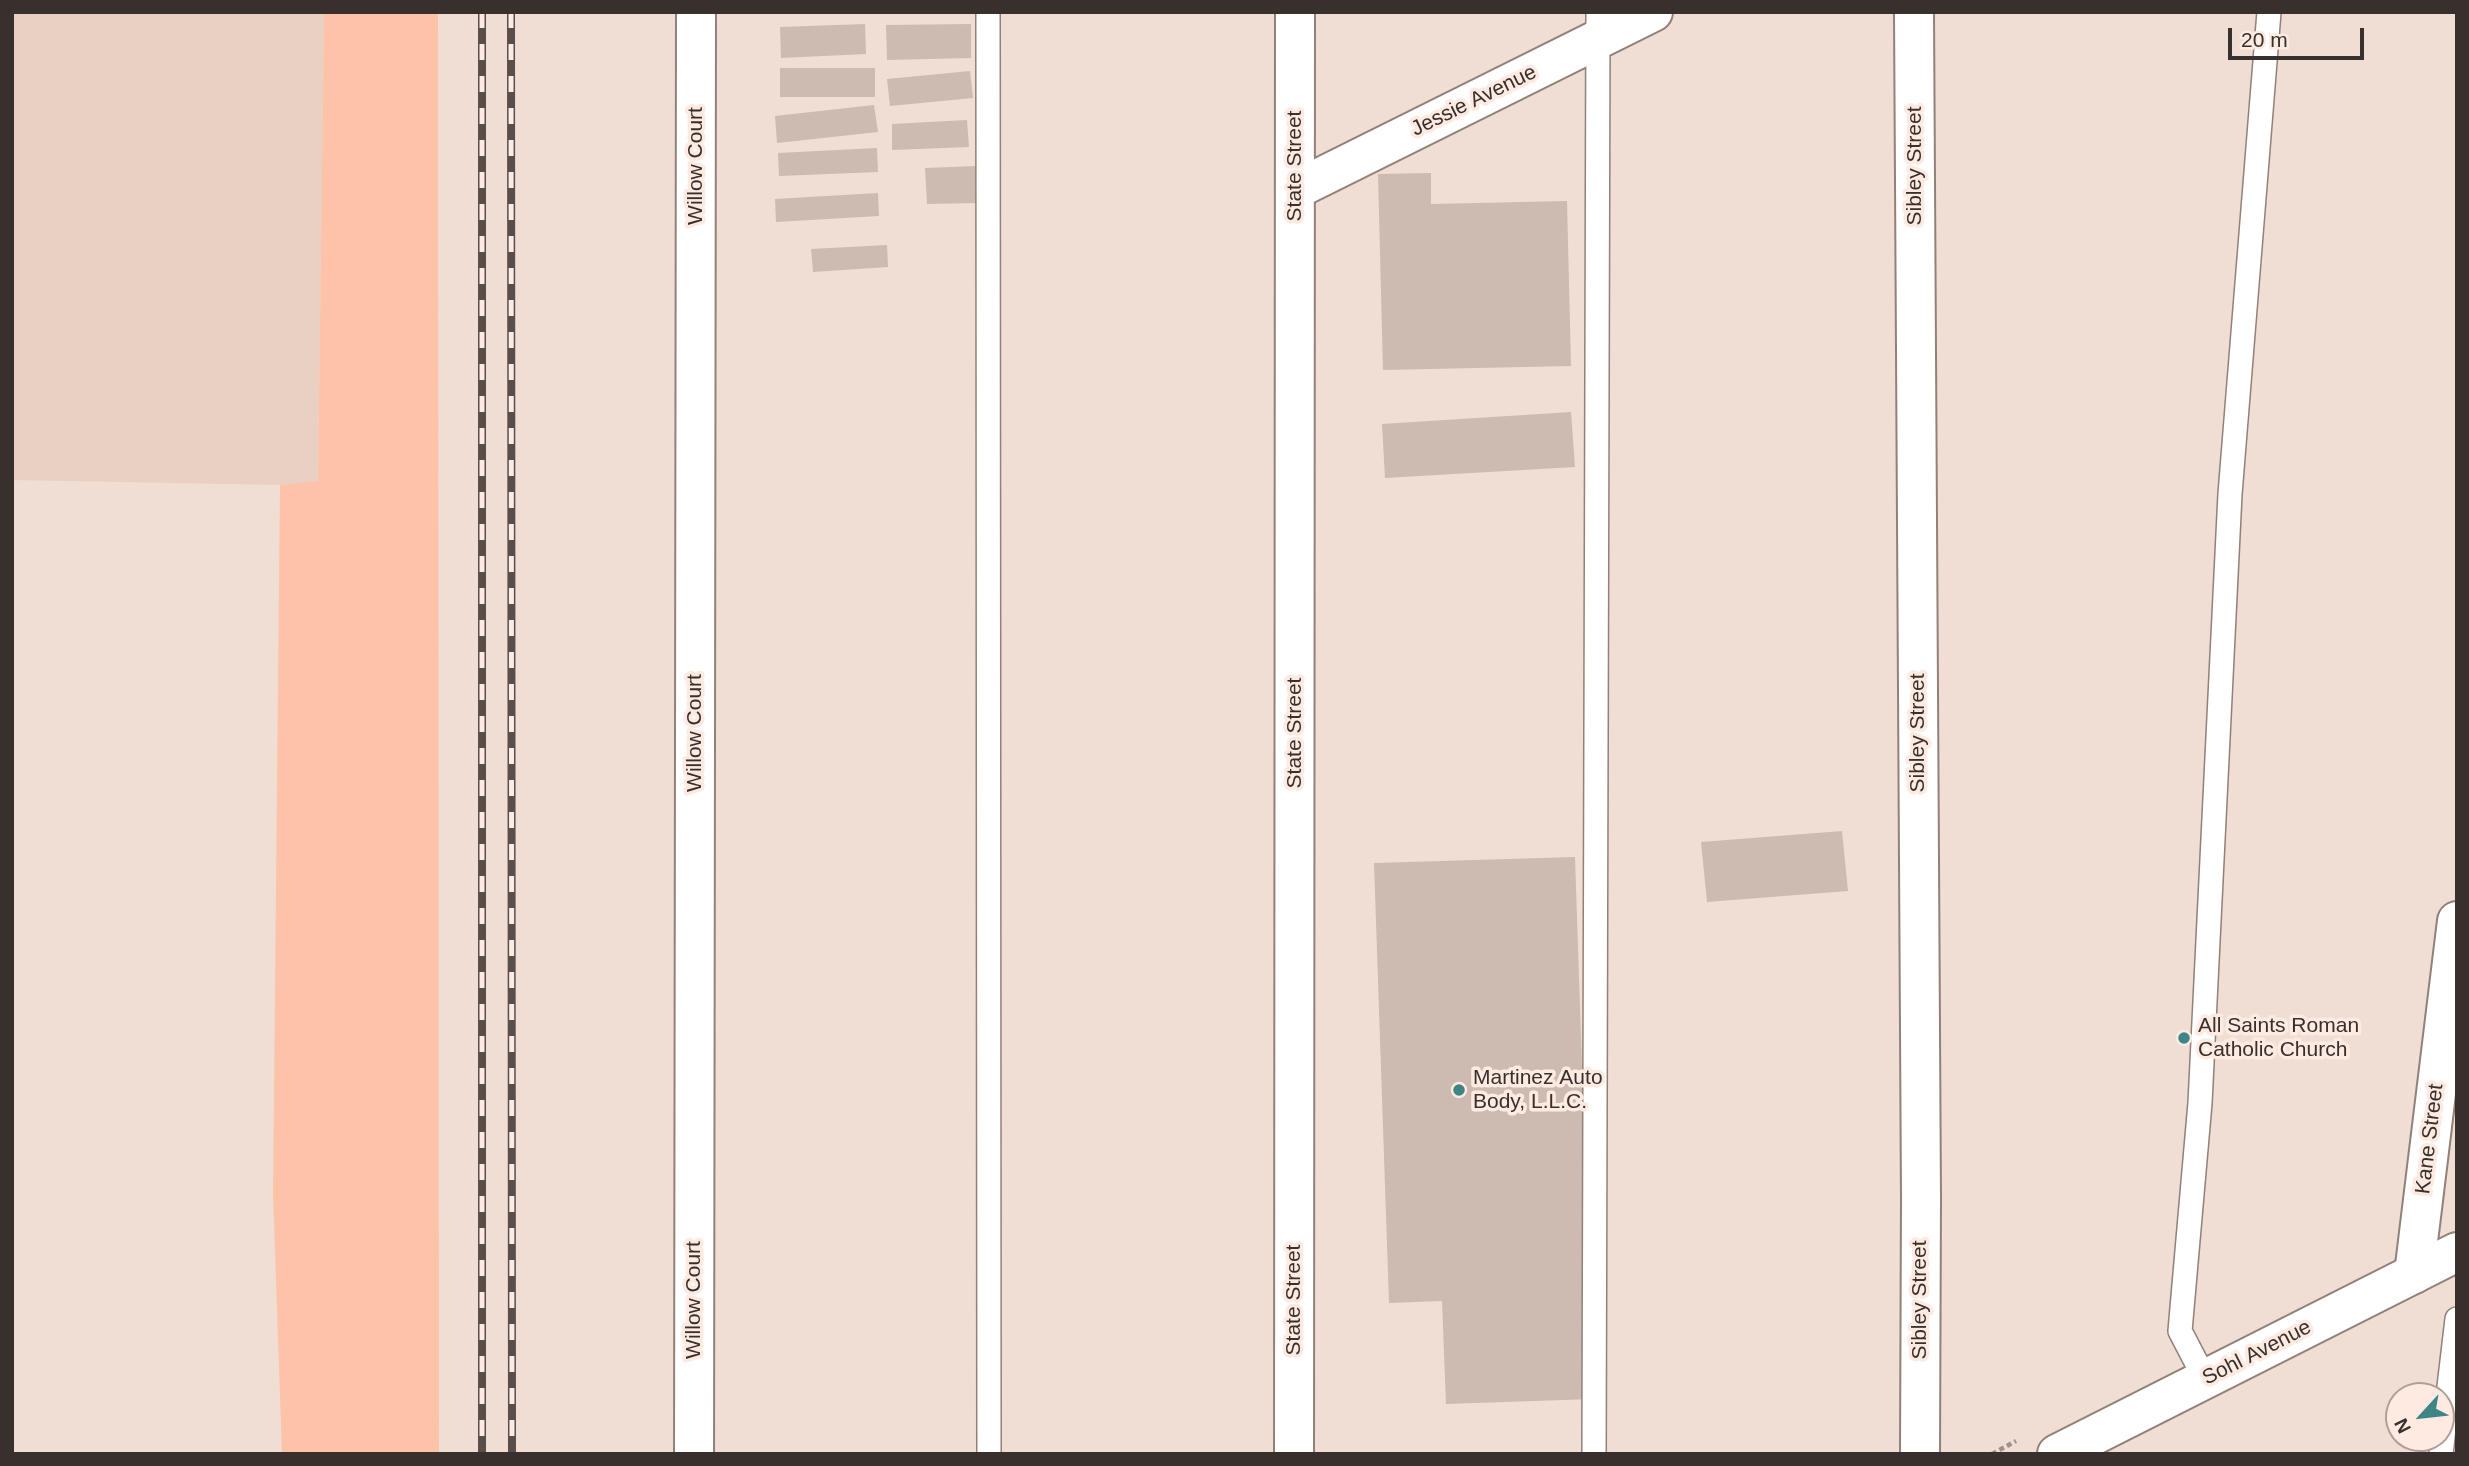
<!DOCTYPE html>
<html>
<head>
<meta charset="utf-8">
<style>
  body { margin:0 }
  #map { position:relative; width:2469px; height:1466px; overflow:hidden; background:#f0ddd4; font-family:Helvetica,sans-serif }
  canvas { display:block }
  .frame { position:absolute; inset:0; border:14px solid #37302d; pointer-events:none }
  .north { position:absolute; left:2385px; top:1382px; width:70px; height:70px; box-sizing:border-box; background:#feeae1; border:2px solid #aea099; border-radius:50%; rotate:243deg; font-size:19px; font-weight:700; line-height:28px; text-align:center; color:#37302d }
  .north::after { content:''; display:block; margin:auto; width:24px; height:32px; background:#3d8586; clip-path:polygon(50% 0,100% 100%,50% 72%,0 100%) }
  .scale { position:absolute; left:2228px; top:28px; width:136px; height:32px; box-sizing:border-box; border:4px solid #37302d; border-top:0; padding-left:9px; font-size:21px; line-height:24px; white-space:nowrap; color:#37302d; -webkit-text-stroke:5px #feeae1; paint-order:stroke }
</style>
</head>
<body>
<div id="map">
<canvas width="2469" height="1466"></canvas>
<div class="frame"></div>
<div class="north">N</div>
<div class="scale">20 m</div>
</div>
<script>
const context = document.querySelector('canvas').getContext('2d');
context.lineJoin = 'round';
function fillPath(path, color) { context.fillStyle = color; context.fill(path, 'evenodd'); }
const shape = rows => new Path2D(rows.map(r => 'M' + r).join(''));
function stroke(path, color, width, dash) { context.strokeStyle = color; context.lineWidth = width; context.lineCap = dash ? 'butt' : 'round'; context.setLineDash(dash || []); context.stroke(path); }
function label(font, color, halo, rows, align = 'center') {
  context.font = font + ' Helvetica,sans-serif'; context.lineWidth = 7; context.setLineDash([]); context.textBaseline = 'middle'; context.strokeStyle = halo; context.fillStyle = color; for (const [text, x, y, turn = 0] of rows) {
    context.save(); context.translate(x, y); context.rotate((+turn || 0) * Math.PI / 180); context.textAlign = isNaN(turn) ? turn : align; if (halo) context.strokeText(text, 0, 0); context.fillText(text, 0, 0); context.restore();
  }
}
const built = shape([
  [12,12,324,12,318,482,280,485,12,480]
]);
const green = shape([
  [324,12,438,12,439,1454,282,1454,273,1193,280,485,318,481]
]);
const building = shape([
  [865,24,866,54,781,58,780,27],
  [971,24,971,58,887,60,886,25],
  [780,68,875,68,875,97,780,97],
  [970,71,973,98,890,106,887,79],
  [874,105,878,132,777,143,775,116],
  [967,120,969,147,892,150,892,124],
  [877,148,878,172,779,176,778,153],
  [977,166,979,203,927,204,925,168],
  [1431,173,1431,204,1567,201,1571,366,1383,370,1378,174],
  [878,193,879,216,776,222,775,199],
  [887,245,888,267,813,272,811,249],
  [1571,412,1575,467,1385,478,1382,424],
  [1842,831,1848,891,1707,902,1701,842],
  [1575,857,1593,1399,1446,1404,1442,1301,1389,1303,1374,863]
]);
const path = shape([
  [1992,1454,2016,1441]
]);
const lane = shape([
  [988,12,989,1454],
  [2205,1379,2180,1331,2200,1103,2230,494,2269,12],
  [1594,1454,1598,12],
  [2441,1454,2457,1319]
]);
const street = shape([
  [1295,190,1653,12],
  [2414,1274,2457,921],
  [694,1454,696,12]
]);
const secondary = shape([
  [1914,12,1921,1198,1920,1454],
  [1294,1454,1295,12],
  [2057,1454,2457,1252]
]);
const rail = shape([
  [482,12,482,1454],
  [511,12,512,1454]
]);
const markers = [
  [2184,1038,7,"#3d8586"],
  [1459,1090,7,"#3d8586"]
];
const streetNames = [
  ["Jessie Avenue",1474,101,-26],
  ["Willow Court",696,166,-90],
  ["State Street",1295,166,-90],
  ["Sibley Street",1915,166,-90],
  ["Willow Court",695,733,-90],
  ["State Street",1295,733,-90],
  ["Sibley Street",1918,733,-90],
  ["Kane Street",2430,1139,-83],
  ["Willow Court",694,1300,-90],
  ["State Street",1294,1300,-90],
  ["Sibley Street",1920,1300,-90],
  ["Sohl Avenue",2257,1353,-27]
];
const poiNames = [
  ["All Saints Roman",2198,1026],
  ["Catholic Church",2198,1050],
  ["Martinez Auto",1473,1078],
  ["Body, L.L.C.",1473,1102]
];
fillPath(built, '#ead0c3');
fillPath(green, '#fcc3a8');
fillPath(building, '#cdbab1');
stroke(lane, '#928178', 26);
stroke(street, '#928178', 42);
stroke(secondary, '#928178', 42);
stroke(path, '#9e908a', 4.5, [5, 3.5]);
stroke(lane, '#fff', 23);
stroke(street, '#fff', 38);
stroke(secondary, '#fff', 38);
stroke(rail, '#584f4b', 8);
stroke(rail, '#feeae1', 5, [16]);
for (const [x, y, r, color] of markers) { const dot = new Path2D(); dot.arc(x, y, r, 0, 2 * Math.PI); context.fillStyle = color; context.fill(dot); stroke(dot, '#feeae1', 2.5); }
label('21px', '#37302d', '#feeae1', streetNames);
label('21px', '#37302d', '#feeae1', poiNames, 'left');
</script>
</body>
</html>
